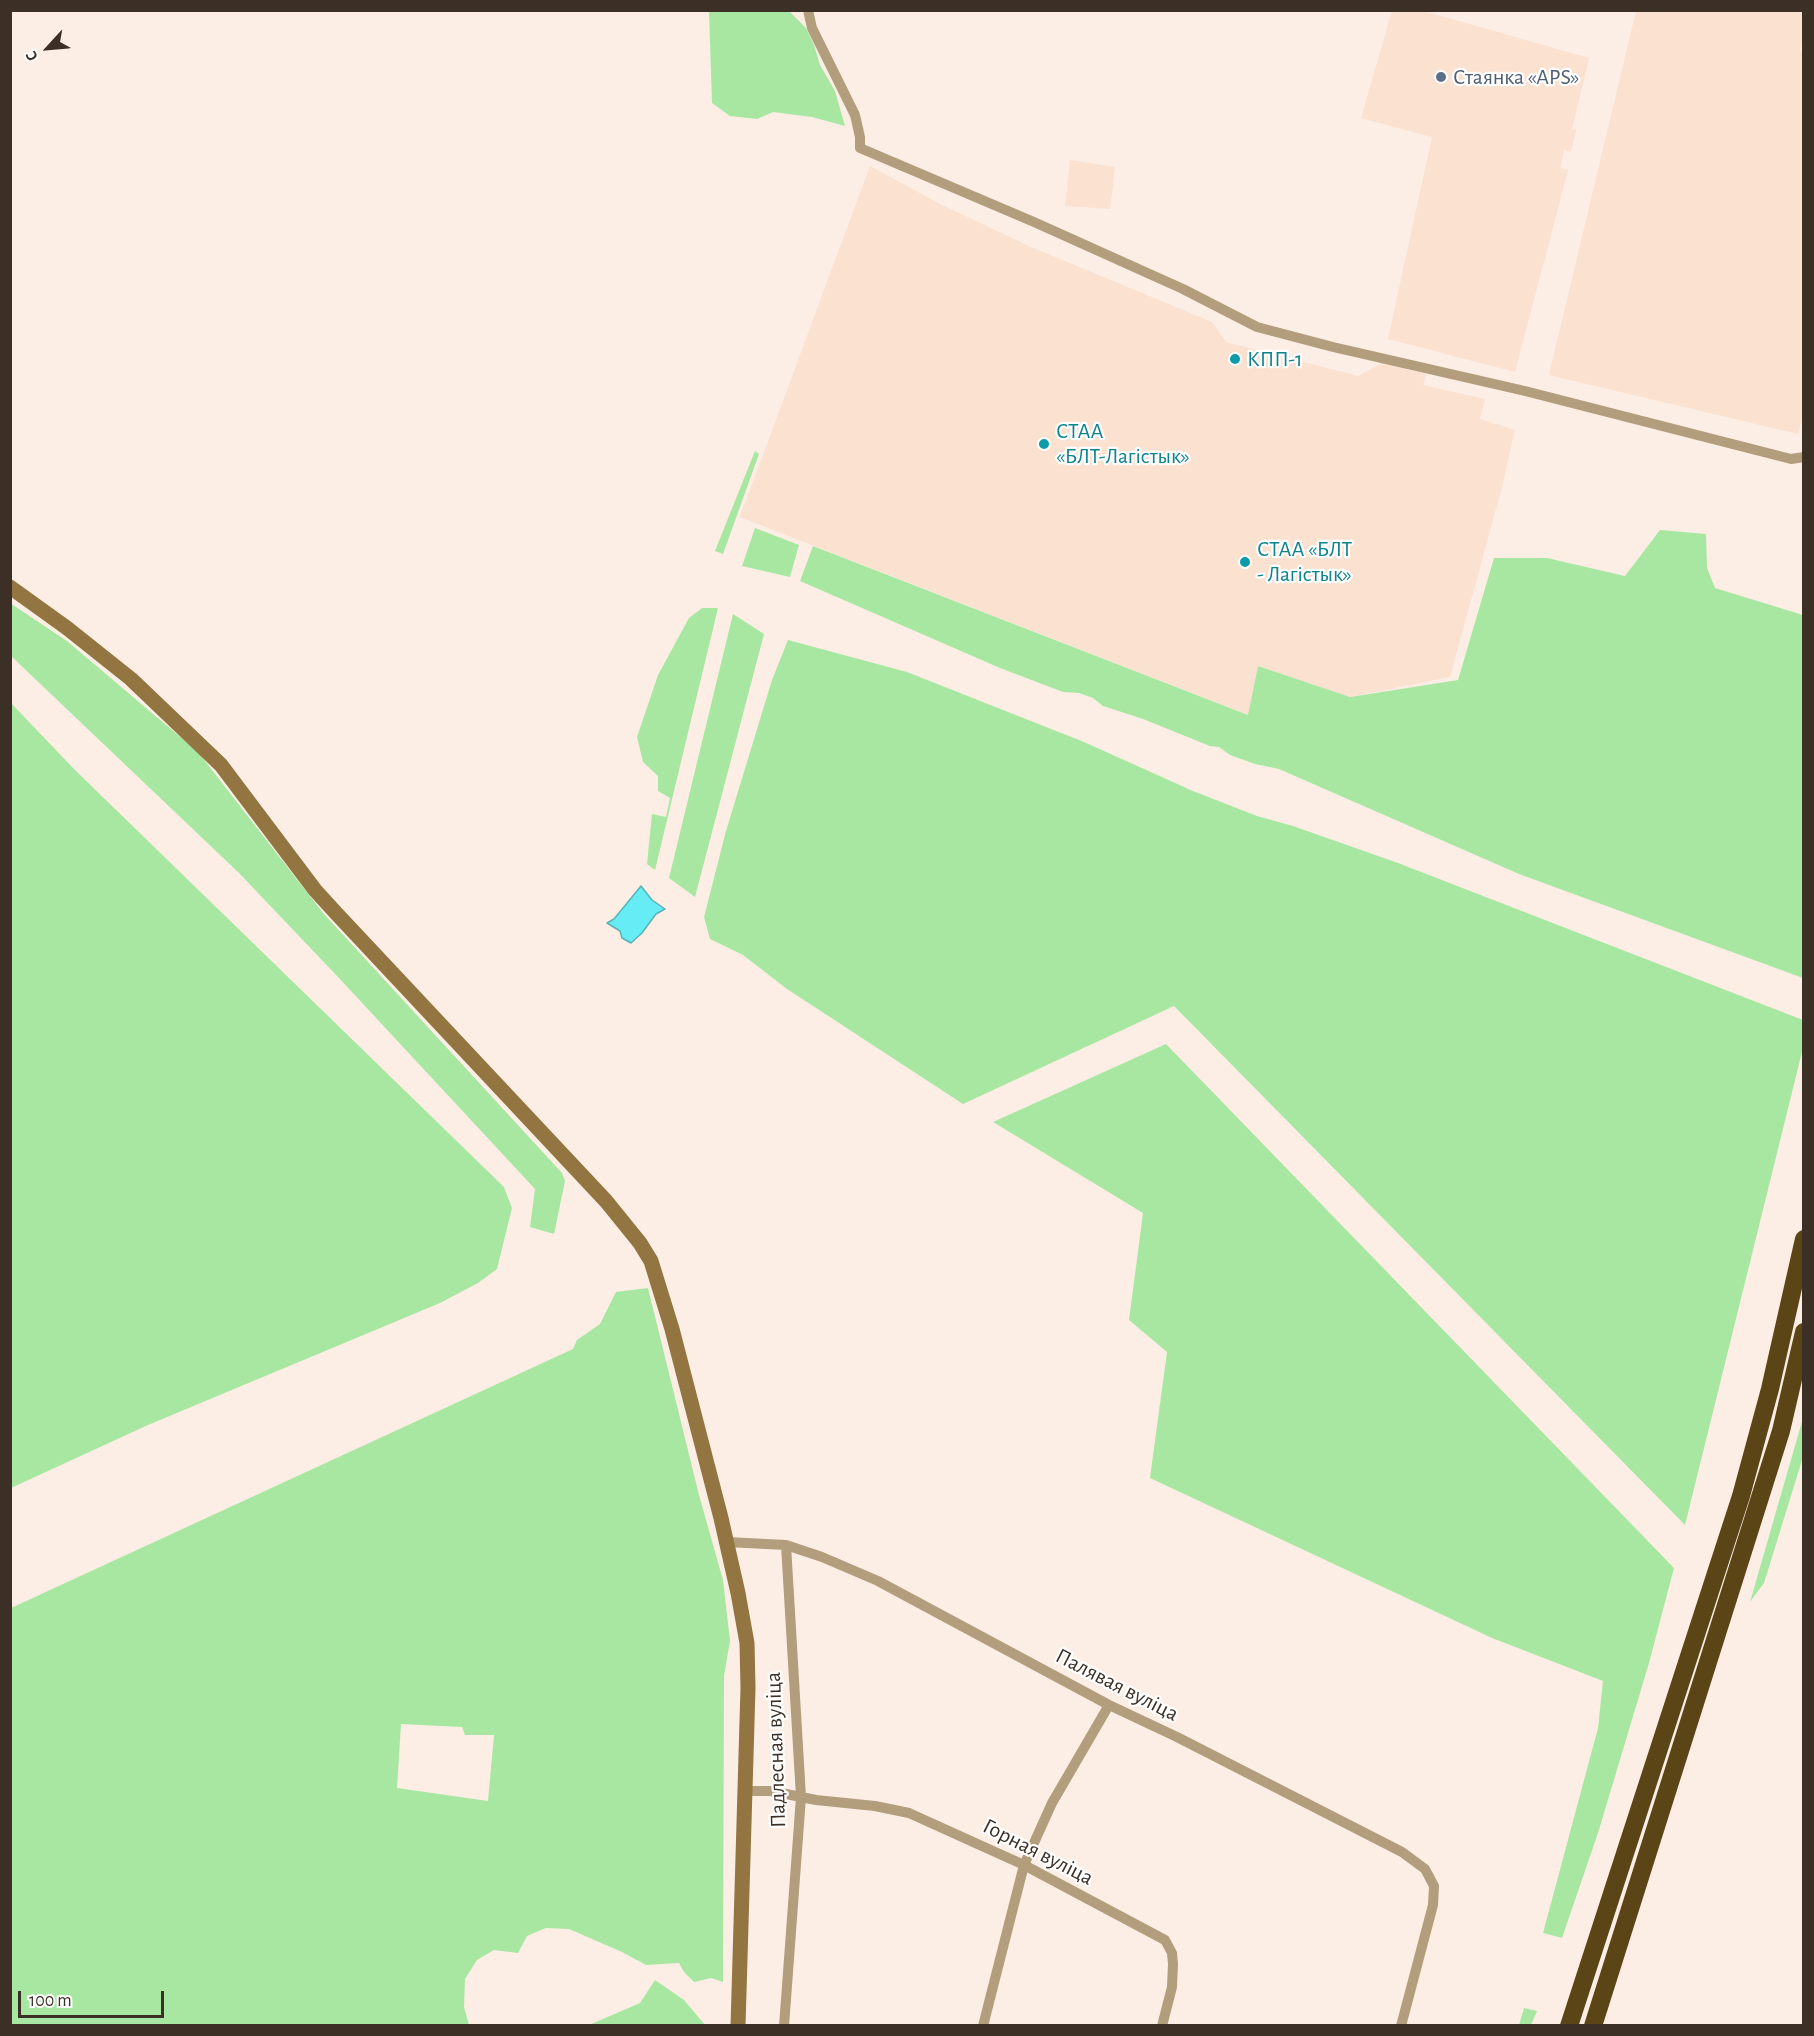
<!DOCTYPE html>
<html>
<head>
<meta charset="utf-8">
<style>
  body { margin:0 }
  #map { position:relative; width:1814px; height:2036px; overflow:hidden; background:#fceee4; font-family:"Alegreya Sans",sans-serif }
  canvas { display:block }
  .frame { position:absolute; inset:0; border:12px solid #3c2f25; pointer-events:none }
  .north { position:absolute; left:18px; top:18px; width:60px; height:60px; -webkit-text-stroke:4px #fff; paint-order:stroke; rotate:244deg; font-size:16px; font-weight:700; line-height:24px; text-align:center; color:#3c2f25 }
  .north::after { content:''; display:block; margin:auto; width:21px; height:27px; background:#3c2f25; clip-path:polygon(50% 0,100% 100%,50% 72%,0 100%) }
  .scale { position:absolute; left:18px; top:1991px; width:146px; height:27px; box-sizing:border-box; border:3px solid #3c2f25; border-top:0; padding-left:8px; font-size:18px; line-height:21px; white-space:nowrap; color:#3c2f25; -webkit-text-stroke:4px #fff; paint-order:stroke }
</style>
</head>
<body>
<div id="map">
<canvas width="1814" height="2036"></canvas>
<div class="frame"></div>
<div class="north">С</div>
<div class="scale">100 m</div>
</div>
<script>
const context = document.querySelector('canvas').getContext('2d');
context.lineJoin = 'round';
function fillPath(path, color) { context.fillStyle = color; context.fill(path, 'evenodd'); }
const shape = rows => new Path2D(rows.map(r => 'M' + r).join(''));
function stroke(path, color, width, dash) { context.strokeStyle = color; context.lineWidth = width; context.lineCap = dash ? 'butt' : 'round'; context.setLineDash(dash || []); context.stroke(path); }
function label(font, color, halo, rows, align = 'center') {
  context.font = font + ' "Alegreya Sans",sans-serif'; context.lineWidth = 4.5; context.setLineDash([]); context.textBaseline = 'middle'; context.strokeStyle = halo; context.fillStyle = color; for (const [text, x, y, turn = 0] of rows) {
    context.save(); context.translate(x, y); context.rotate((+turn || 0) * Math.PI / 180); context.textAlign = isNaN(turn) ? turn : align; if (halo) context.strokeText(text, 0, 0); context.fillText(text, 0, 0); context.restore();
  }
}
const built = shape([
  [1392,11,1424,11,1589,58,1572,129,1576,130,1571,152,1564,150,1560,168,1568,170,1515,372,1388,339,1432,137,1361,118],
  [1636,11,1803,11,1803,38,1800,51,1804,52,1804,412,1798,434,1549,375],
  [1070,160,1115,167,1110,209,1065,206],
  [870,166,940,204,1031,247,1212,322,1226,342,1358,376,1382,363,1426,374,1423,385,1485,399,1480,419,1515,430,1502,487,1450,677,1350,697,1258,666,1249,715,740,517]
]);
const green = shape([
  [709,11,789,11,806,28,814,45,820,65,835,91,845,126,812,117,773,112,757,119,730,116,712,103],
  [755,451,759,454,723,554,715,551],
  [755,528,799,545,790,577,742,566],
  [1660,530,1706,534,1707,568,1715,588,1803,615,1803,978,1519,874,1279,769,1255,764,1230,755,1219,747,1210,746,1143,719,1103,706,1093,698,1079,693,1063,692,1000,668,800,581,813,546,1248,715,1258,666,1350,697,1458,680,1494,558,1547,558,1625,576],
  [10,603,67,641,198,752,323,913,562,1173,565,1181,554,1234,530,1227,535,1189,338,977,239,873,11,656],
  [702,608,718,608,655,870,647,864,652,814,666,817,670,798,658,791,658,776,643,762,637,737,658,675,689,618],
  [733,614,764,634,695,897,669,878],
  [788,640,907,672,1084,742,1193,791,1257,816,1293,826,1398,863,1803,1020,1803,1048,1685,1525,1174,1006,963,1104,787,989,743,955,710,939,704,917,726,831,772,680],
  [11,703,74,769,504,1187,512,1208,497,1269,478,1283,440,1303,148,1425,11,1488],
  [1166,1044,1674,1568,1649,1663,1598,1833,1562,1938,1543,1933,1598,1728,1603,1681,1492,1638,1150,1478,1167,1352,1129,1320,1143,1213,993,1122],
  [648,1288,699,1495,723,1580,730,1641,724,1676,723,1982,711,1978,694,1982,684,1972,679,1963,646,1965,622,1952,569,1929,546,1928,527,1936,518,1953,494,1950,477,1960,465,1979,464,2007,469,2025,11,2025,11,1608,573,1349,577,1340,600,1324,616,1292],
  [401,1724,462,1727,465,1735,494,1735,488,1801,397,1788],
  [1803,1418,1803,1457,1764,1583,1750,1602],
  [655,1980,684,2000,705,2025,589,2025,640,2003],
  [1524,2008,1537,2011,1531,2025,1519,2025]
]);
const water = shape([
  [641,886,652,900,665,909,656,914,642,933,631,943,622,938,620,931,607,923,614,919,641,886]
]);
const street = shape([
  [808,10,812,28,855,115,860,137,860,148,1034,222,1183,289,1257,327,1333,347,1525,391,1791,459,1804,457],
  [727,1542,786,1545,822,1557,878,1581,1109,1705,1177,1737,1402,1852,1425,1869,1434,1886,1433,1905,1401,2026],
  [744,1791,771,1791,816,1800,875,1806,909,1813,1024,1865,1165,1940,1172,1953,1173,1964,1172,1987,1162,2026],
  [784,2026,801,1797,786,1545],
  [983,2026,1024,1865,1052,1803,1109,1705]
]);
const secondary = shape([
  [10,587,67,628,131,679,221,765,315,890,336,913,606,1201,640,1243,651,1261,672,1329,721,1518,738,1593,747,1643,748,1688,738,2026]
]);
const highway = shape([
  [1569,2026,1741,1496,1770,1389,1804,1239],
  [1593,2026,1781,1431,1804,1332]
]);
const markers = [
  [1441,77,6,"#5c6f8a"],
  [1235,359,6,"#0f9aa8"],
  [1044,444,6,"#0f9aa8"],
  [1245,562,6,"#0f9aa8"]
];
const serviceNames = [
  ["Стаянка «APS»",1453,77]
];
const cultureNames = [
  ["КПП-1",1247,359],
  ["СТАА",1056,431],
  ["«БЛТ-Лагістык»",1056,456],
  ["СТАА «БЛТ",1257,549],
  ["- Лагістык»",1257,574]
];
const streetNames = [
  ["Палявая вуліца",1117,1685,27],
  ["Падлесная вуліца",776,1750,-92],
  ["Горная вуліца",1038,1852,27]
];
fillPath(built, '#fae1d0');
fillPath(green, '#a8e7a1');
fillPath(water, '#65ecf4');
stroke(water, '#59b3b6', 1.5);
stroke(street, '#b29e7c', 10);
stroke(secondary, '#927540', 15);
stroke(highway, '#5b4415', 18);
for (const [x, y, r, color] of markers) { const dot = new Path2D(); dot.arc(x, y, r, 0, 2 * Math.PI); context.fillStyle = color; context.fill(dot); stroke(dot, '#fff', 2); }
label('22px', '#4e5e75', '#fff', serviceNames, 'left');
label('22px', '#0d838f', '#fff', cultureNames, 'left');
label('22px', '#3c2f25', '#fff', streetNames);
</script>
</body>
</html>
